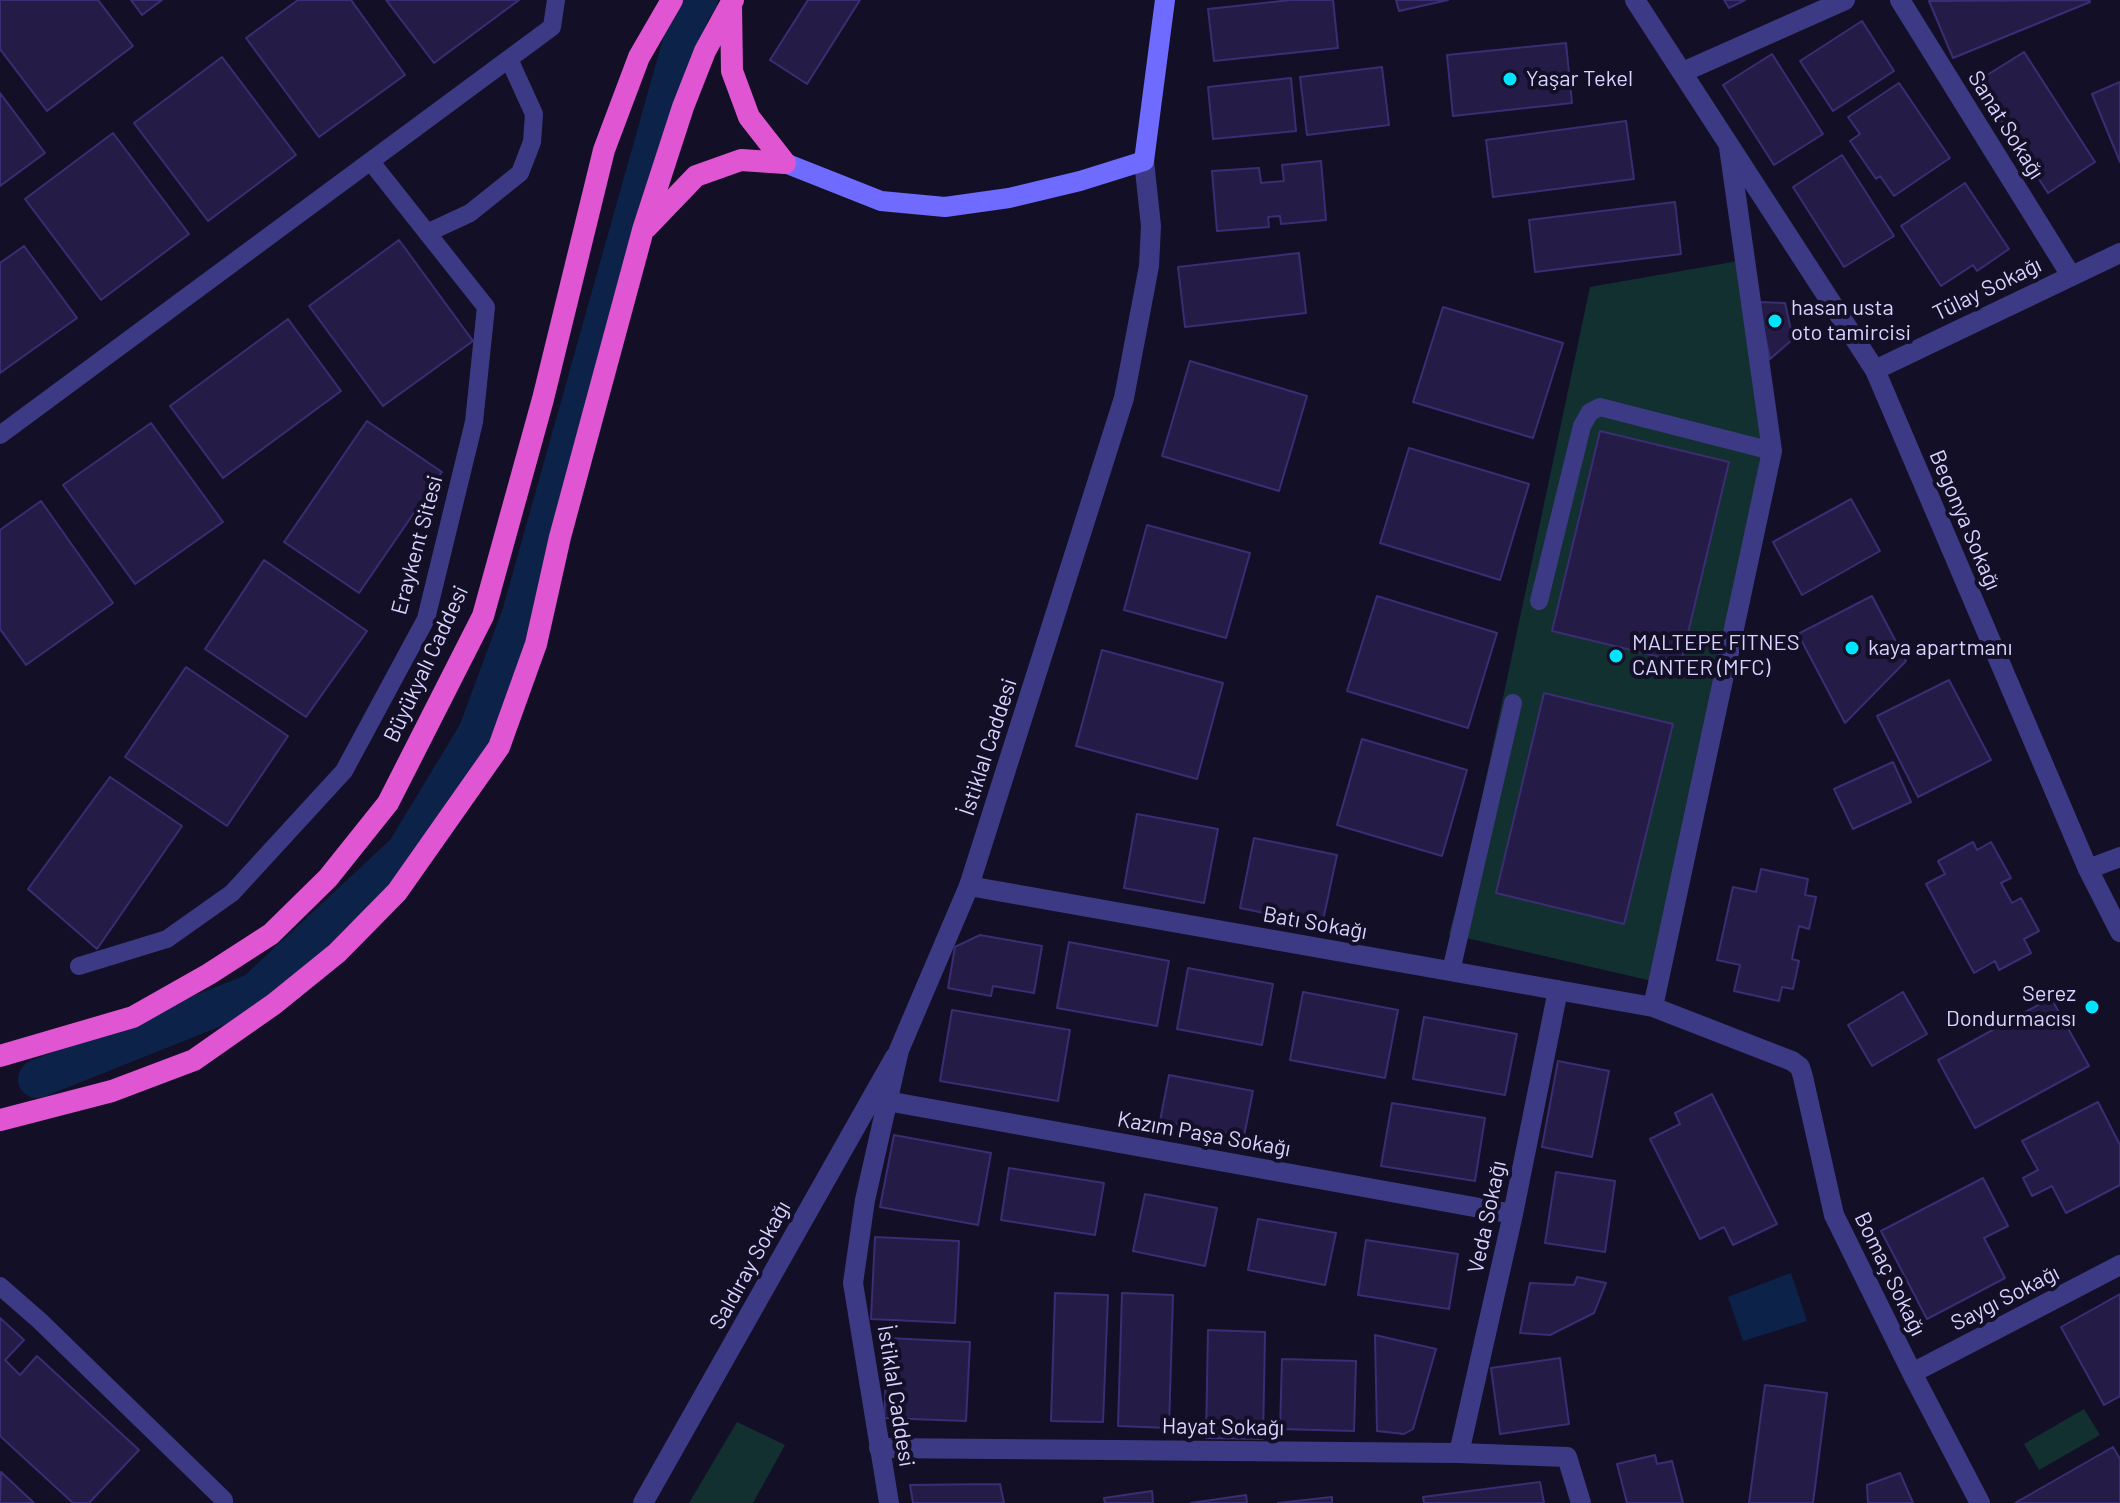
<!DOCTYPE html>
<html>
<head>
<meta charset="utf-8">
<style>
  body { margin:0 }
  canvas { display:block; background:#130f26 }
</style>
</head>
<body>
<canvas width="2120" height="1503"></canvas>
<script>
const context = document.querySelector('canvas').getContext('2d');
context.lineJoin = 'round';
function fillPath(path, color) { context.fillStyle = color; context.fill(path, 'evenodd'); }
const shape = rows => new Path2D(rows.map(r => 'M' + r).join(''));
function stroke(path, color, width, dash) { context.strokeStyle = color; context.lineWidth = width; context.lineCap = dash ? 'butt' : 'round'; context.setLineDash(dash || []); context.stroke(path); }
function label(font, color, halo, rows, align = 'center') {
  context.font = font + ' Barlow,sans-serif'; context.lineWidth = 8; context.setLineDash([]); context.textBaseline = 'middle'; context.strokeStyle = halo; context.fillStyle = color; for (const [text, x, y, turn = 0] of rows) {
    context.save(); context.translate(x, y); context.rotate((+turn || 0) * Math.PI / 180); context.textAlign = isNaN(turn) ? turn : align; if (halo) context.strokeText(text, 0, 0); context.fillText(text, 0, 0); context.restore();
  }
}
const green = shape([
  [1738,261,1766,445,1652,981,1449,934,1467,868,1590,287],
  [2084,1409,2100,1435,2039,1470,2024,1444],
  [737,1422,785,1445,753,1503,689,1503]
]);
const water = shape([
  [1791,1273,1807,1321,1743,1341,1728,1297]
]);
const canal = shape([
  [37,1079,255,992,405,852,477,733,521,614,690,13,699,0]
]);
const building = shape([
  [0,0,98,0,133,46,47,111,0,49,0,0],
  [131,0,162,0,142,15,131,0],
  [298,0,351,0,405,75,319,137,246,38,298,0],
  [386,0,519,0,434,63,386,0],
  [808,0,860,0,807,84,770,60,808,0],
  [1291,0,1333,0,1338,48,1214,61,1208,9,1291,0],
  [1396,0,1448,0,1399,11,1396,0],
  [1724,0,1745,0,1729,8,1724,0],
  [2089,0,2090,2,1953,58,1929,1,2089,0],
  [1862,21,1894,71,1833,111,1800,61,1862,21],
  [1566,43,1572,103,1453,116,1447,55,1566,43],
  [2024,52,2095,162,2048,193,1976,82,2024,52],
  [1772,54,1823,134,1774,165,1723,85,1772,54],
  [222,57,296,155,208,221,134,123,222,57],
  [1382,67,1389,125,1307,135,1300,77,1382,67],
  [1291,78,1296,131,1213,139,1208,87,1291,78],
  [2120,82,2120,162,2092,94,2120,82],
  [1899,83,1950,158,1894,196,1880,176,1876,179,1850,141,1860,134,1848,117,1899,83],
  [0,93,45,153,0,186,0,93],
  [1626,121,1634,179,1493,197,1486,140,1626,121],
  [113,133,189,234,101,300,25,199,113,133],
  [1842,155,1894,236,1844,267,1793,187,1842,155],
  [1321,161,1326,220,1281,224,1280,216,1268,217,1269,227,1217,231,1212,171,1259,168,1261,183,1284,181,1282,165,1321,161],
  [1965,183,2009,249,1977,271,1973,265,1941,286,1901,226,1965,183],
  [1675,202,1681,254,1535,272,1529,220,1675,202],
  [399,240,473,341,383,406,309,306,399,240],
  [24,246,77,318,0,373,0,263,24,246],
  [1299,253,1306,313,1185,327,1178,267,1299,253],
  [1758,302,1785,303,1793,339,1770,359,1758,302],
  [1443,307,1563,343,1533,438,1413,402,1443,307],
  [288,319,341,391,223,478,170,406,288,319],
  [1190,361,1307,396,1279,491,1162,456,1190,361],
  [367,421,442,472,359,593,284,542,367,421],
  [151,423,223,522,135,584,63,485,151,423],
  [1600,431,1729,462,1681,662,1552,631,1600,431],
  [1409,448,1529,484,1500,580,1380,543,1409,448],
  [1851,499,1880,551,1802,595,1773,542,1851,499],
  [41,501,113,603,26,665,0,629,0,530,41,501],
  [1147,525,1250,553,1226,638,1124,610,1147,525],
  [264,560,367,631,306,717,205,649,264,560],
  [1377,596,1497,633,1468,728,1347,691,1377,596],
  [1872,596,1906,661,1845,723,1798,634,1872,596],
  [1102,650,1223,683,1197,779,1076,746,1102,650],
  [186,667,288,736,227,826,125,757,186,667],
  [1949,680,1991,760,1918,797,1877,716,1949,680],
  [1544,693,1673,724,1624,924,1496,893,1544,693],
  [1362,739,1467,770,1442,856,1337,825,1362,739],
  [1893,762,1911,802,1853,829,1834,789,1893,762],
  [110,777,182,826,97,949,28,889,110,777],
  [1137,814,1218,829,1204,903,1124,888,1137,814],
  [1254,838,1337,855,1322,925,1240,908,1254,838],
  [1973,842,1977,850,1991,842,2011,878,2001,883,2012,903,2021,898,2039,931,2024,939,2031,953,1999,970,1995,961,1974,973,1926,884,1945,874,1938,861,1973,842],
  [1761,869,1808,879,1805,895,1816,897,1809,929,1799,926,1792,959,1799,961,1793,989,1782,987,1779,1001,1734,991,1740,965,1717,960,1733,887,1756,892,1761,869],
  [980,935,1042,946,1034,993,993,986,991,996,948,988,955,947,980,935],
  [1069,942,1169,961,1157,1026,1057,1008,1069,942],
  [1188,968,1273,984,1262,1045,1177,1029,1188,968],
  [1303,992,1398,1010,1385,1078,1290,1060,1303,992],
  [1903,992,1927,1034,1872,1066,1848,1025,1903,992],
  [2051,998,2089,1066,1975,1128,1938,1060,2051,998],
  [952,1010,1070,1030,1058,1101,940,1081,952,1010],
  [1424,1017,1517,1034,1505,1095,1413,1079,1424,1017],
  [1558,1061,1609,1071,1592,1157,1542,1147,1558,1061],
  [1169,1075,1253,1091,1244,1136,1160,1121,1169,1075],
  [1712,1094,1777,1224,1733,1245,1724,1227,1700,1239,1650,1139,1680,1124,1675,1113,1712,1094],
  [2098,1102,2120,1145,2120,1185,2066,1213,2052,1186,2032,1196,2023,1178,2038,1170,2022,1141,2098,1102],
  [1392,1103,1485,1118,1475,1181,1381,1166,1392,1103],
  [894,1135,991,1153,978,1225,880,1207,894,1135],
  [1009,1168,1104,1183,1095,1235,1001,1220,1009,1168],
  [1556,1172,1615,1181,1605,1252,1545,1243,1556,1172],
  [1983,1178,2008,1226,1984,1238,2005,1278,1927,1319,1881,1231,1983,1178],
  [1145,1194,1217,1208,1205,1266,1133,1251,1145,1194],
  [1258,1219,1336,1233,1325,1285,1248,1270,1258,1219],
  [875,1237,959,1241,955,1323,871,1319,875,1237],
  [1366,1240,1458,1254,1449,1309,1358,1295,1366,1240],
  [1577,1277,1606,1283,1594,1313,1550,1335,1520,1333,1530,1283,1574,1285,1577,1277],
  [1055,1293,1108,1295,1103,1422,1051,1421,1055,1293],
  [1122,1293,1173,1295,1169,1428,1118,1426,1122,1293],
  [2120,1294,2120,1396,2104,1405,2061,1327,2120,1294],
  [0,1318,24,1340,5,1360,20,1375,37,1356,139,1450,89,1503,73,1503,0,1436,0,1318],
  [1208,1330,1265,1332,1263,1439,1206,1438,1208,1330],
  [1375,1335,1436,1349,1413,1429,1404,1434,1377,1431,1375,1335],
  [888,1338,970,1342,966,1421,884,1418,888,1338],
  [1560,1358,1569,1424,1500,1434,1491,1368,1560,1358],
  [1282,1359,1356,1361,1354,1431,1280,1429,1282,1359],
  [1765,1385,1827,1393,1813,1503,1749,1503,1765,1385],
  [2113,1447,2120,1459,2120,1503,2015,1503,2113,1447],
  [1655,1455,1657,1464,1672,1461,1683,1503,1627,1503,1617,1464,1655,1455],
  [1,1472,34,1503,0,1503,1,1472],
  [1900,1473,1913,1503,1868,1503,1867,1485,1900,1473],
  [1540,1482,1544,1503,1424,1503,1423,1497,1540,1482],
  [1000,1484,1004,1503,913,1503,910,1485,1000,1484],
  [1152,1491,1153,1503,1105,1503,1104,1498,1152,1491],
  [1246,1495,1247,1503,1191,1503,1246,1495],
  [1332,1497,1332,1503,1278,1503,1332,1497]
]);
const service = shape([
  [427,233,470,213,520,173,532,142,534,114,509,59],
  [0,435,552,27,556,0],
  [1539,601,1582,426,1590,412,1600,407,1772,451],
  [79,966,167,939,232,893,344,771,426,619,474,422,486,307,371,162],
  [1451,971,1513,703],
  [0,1286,40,1321,224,1500,224,1503]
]);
const minor = shape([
  [1900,0,2070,274],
  [1683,72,1845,0],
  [1875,370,2120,253],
  [2088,869,2120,857],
  [969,886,1653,1007,1792,1061,1800,1067,1803,1077,1834,1215,1912,1373,1980,1503],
  [1653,1007,1772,451,1729,147],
  [887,1101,1513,1214],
  [1912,1373,2120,1265],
  [879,1448,1459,1453,1567,1457,1581,1503],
  [1459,1453,1513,1214,1558,990],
  [643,1503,895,1057]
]);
const tertiary = shape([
  [1635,0,1875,370,2088,869,2120,932],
  [889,1503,853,1283,865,1200,899,1050,969,886,1124,398,1149,266,1151,226,1144,161]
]);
const secondary = shape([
  [785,163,881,201,945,207,1009,198,1080,181,1144,161,1165,0]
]);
const trunk = shape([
  [731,4,732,71,749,117,785,163],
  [647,227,696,176,741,160,785,163],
  [0,1056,133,1017,209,974,271,934,328,878,388,803,483,616,543,399,604,150,639,57,672,0],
  [0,1120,112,1091,194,1060,274,1004,337,953,397,892,499,747,536,644,560,537,643,230,683,107,705,51,733,0]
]);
const markers = [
  [1510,79,8,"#00e5ff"],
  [1775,321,8,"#00e5ff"],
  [1852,648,8,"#00e5ff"],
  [1616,656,8,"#00e5ff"],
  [2092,1007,8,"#00e5ff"]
];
const poiNames = [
  ["Yaşar Tekel",1526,79],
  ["hasan usta",1791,308],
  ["oto tamircisi",1791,333],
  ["MALTEPE FITNES",1632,643],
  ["CANTER (MFC)",1632,668],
  ["kaya apartmanı",1868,648],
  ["Serez",2076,994,"right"],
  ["Dondurmacısı",2076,1019,"right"]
];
const streetNames = [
  ["Sanat Sokağı",2006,125,58],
  ["Tülay Sokağı",1987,289,-26],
  ["Begonya Sokağı",1965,520,67],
  ["Eraykent Sitesi",417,545,-75],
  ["Büyükyalı Caddesi",426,664,-65],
  ["İstiklal Caddesi",988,747,-72],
  ["Batı Sokağı",1315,923,10],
  ["Kazım Paşa Sokağı",1204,1134,10],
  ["Veda Sokağı",1487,1217,-78],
  ["Saldıray Sokağı",750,1265,-61],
  ["Bomaç Sokağı",1890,1274,64],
  ["Saygı Sokağı",2005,1298,-27],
  ["İstiklal Caddesi",896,1396,81],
  ["Hayat Sokağı",1223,1427,1]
];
fillPath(green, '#12302f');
fillPath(water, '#0c2248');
stroke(canal, '#0c2248', 38);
fillPath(building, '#241b47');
stroke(building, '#3b2d73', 2);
stroke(service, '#3d3a85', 18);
stroke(minor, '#3d3a85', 20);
stroke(tertiary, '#3d3a85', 20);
stroke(secondary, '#6f6bff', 20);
stroke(trunk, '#e055d1', 22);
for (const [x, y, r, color] of markers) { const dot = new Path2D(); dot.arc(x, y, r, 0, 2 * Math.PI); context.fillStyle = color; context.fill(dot); stroke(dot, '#130f26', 3); }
label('22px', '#d9d4ff', '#130f26', poiNames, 'left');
label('22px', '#d9d4ff', '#130f26', streetNames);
</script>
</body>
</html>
